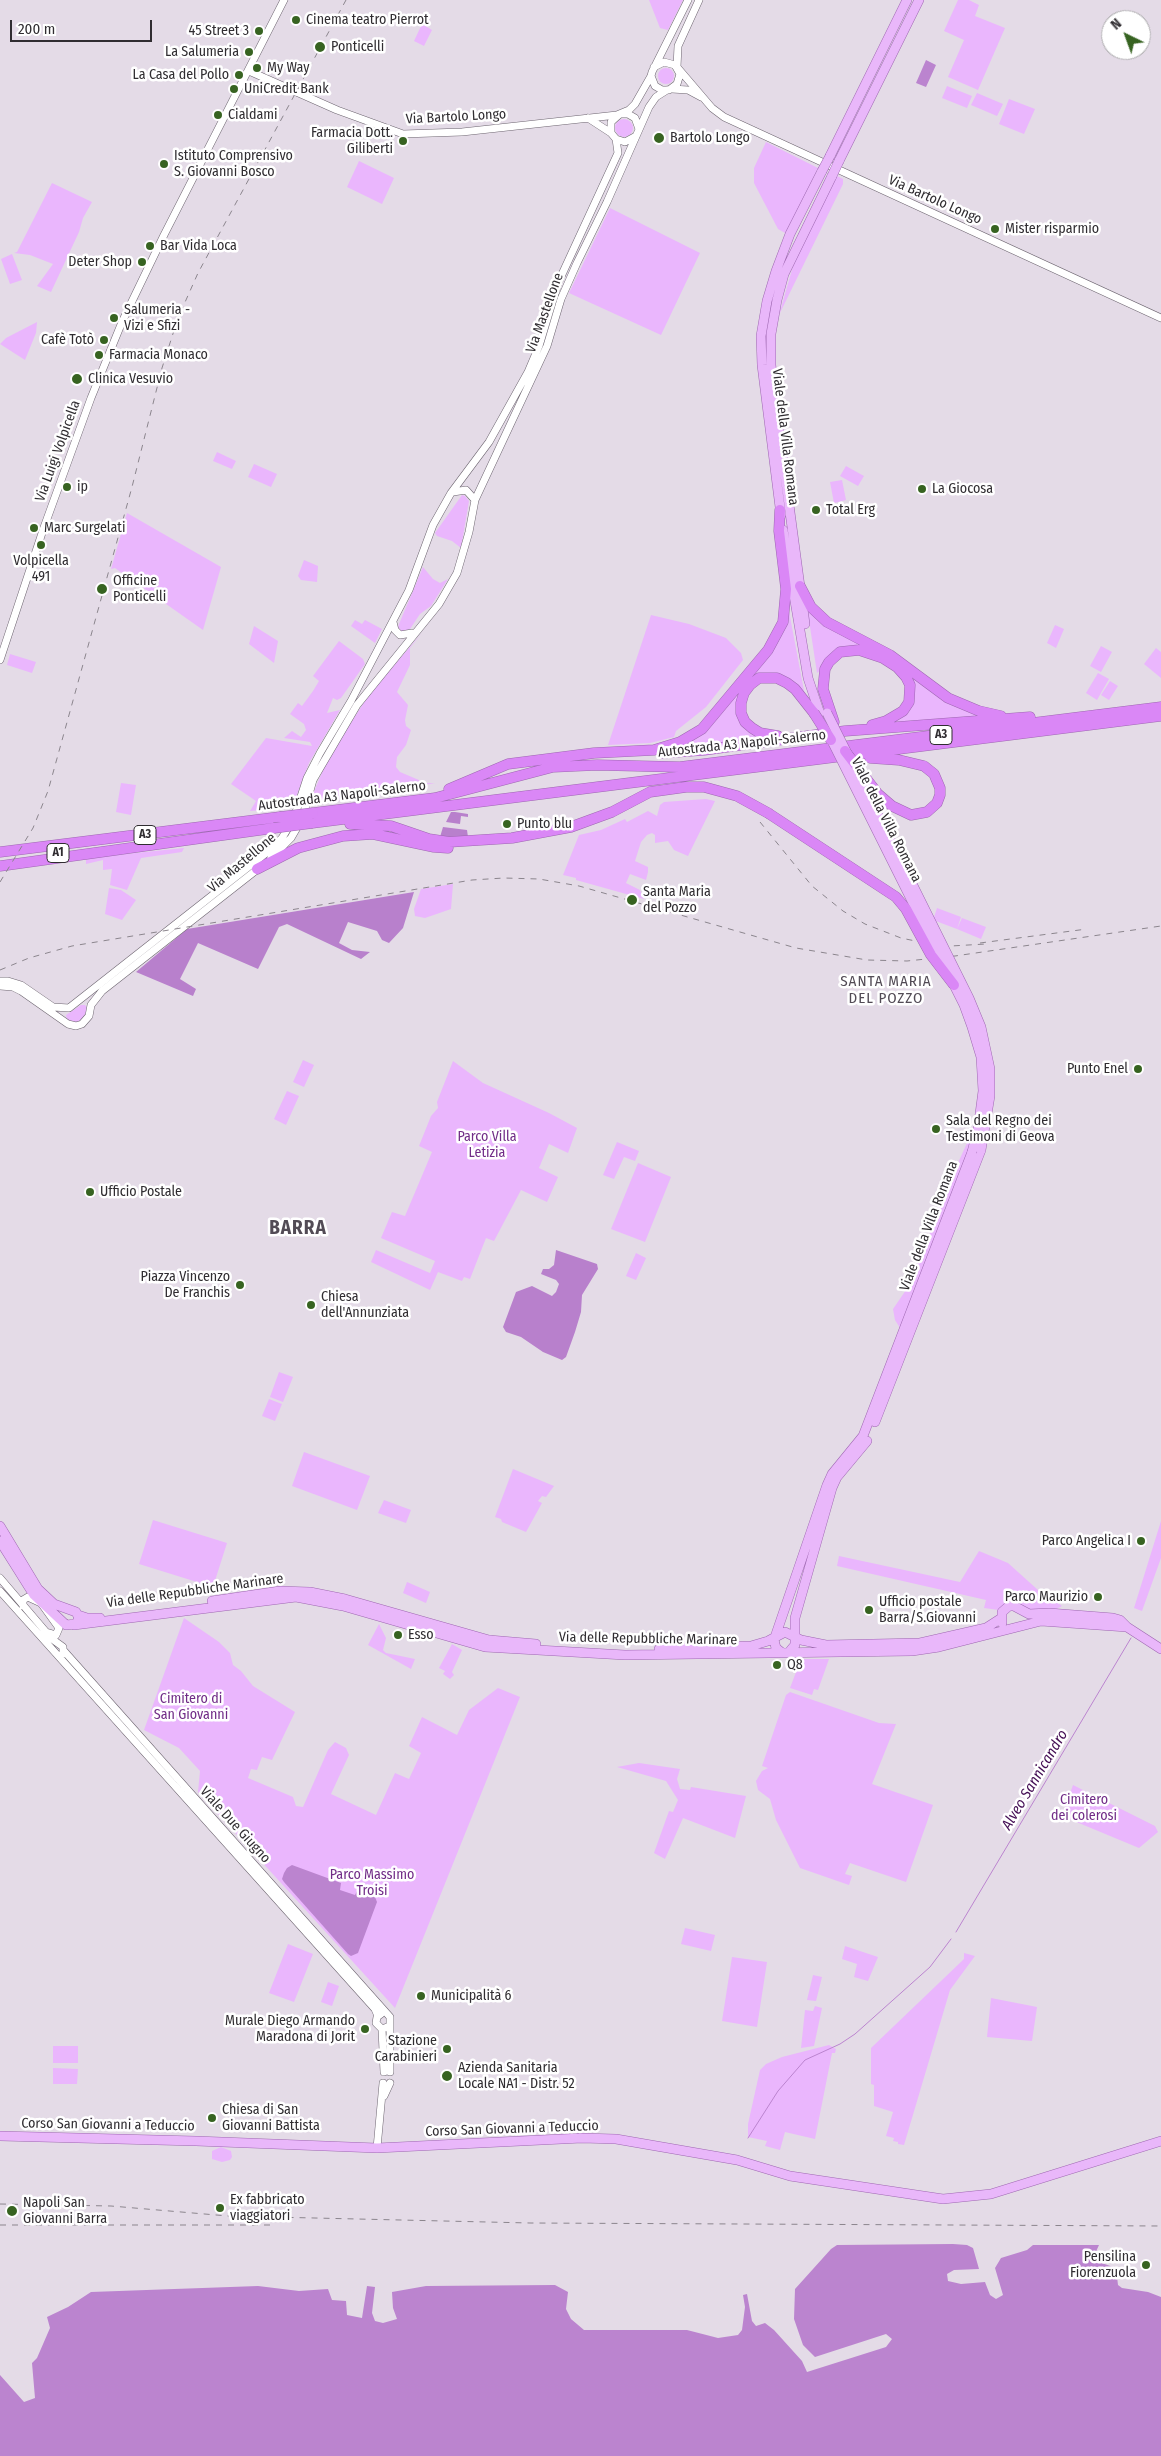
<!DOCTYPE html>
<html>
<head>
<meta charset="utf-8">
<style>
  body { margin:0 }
  #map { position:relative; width:1161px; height:2456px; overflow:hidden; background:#e4dbe7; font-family:"Fira Sans Condensed",sans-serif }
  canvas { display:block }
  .north { position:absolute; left:1101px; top:10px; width:50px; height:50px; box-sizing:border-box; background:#fff; border:1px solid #acabad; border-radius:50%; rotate:318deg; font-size:14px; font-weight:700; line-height:20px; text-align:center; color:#302d31 }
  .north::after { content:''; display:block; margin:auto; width:18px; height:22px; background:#376321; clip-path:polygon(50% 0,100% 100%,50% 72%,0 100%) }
  .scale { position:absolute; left:10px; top:20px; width:142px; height:22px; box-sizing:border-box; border:2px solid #302d31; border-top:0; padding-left:6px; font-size:15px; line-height:18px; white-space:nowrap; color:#302d31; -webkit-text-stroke:4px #fff; paint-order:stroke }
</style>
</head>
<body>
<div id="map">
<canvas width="1161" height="2456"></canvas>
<div class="north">N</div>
<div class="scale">200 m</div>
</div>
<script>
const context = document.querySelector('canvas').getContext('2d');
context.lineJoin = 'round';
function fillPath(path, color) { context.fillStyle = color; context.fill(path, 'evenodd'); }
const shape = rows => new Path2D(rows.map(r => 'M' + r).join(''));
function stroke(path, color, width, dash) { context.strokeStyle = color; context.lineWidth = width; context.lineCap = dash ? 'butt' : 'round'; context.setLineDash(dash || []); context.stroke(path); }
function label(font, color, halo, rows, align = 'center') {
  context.font = font + ' "Fira Sans Condensed",sans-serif'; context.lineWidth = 5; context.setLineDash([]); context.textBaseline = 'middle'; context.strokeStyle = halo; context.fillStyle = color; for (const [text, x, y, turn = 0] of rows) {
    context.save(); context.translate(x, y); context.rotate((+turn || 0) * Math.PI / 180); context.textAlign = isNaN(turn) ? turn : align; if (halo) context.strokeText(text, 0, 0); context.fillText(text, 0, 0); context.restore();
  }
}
const green = shape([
  [649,0,683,0,668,30,660,28],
  [958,0,969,0,979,5,975,16,1005,28,978,90,948,77,964,40,944,31],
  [422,24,432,30,424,46,414,41],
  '658 76a8 8 0 1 1 16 0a8 8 0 1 1-16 0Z',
  [947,86,972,96,967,108,942,98],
  [977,93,1003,104,997,116,971,105],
  [1009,99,1035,109,1024,134,999,124],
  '615 128a9 9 0 1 1 18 0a9 9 0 1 1-18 0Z',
  [766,142,818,168,788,230,785,233,778,229,754,183,754,168],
  [359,161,394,178,382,204,347,187],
  [837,176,843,179,843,184,779,315,795,259],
  [52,183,92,202,83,218,79,232,51,292,37,286,53,264,30,255,14,253,17,252],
  [610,208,700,253,661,335,569,293],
  [12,254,22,280,10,284,1,259],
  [37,322,36,333,25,360,0,344,6,338],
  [217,452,236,461,232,469,213,461],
  [254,464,277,474,271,487,248,477],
  [846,466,864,476,858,486,840,476],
  [842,480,846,500,834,503,830,482],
  [462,495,465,496,469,501,461,548,452,541,437,536,435,533],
  [127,513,221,567,203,630,115,568,111,569],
  [304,560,318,566,317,582,301,580,298,576],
  [423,567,433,579,440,583,448,579,431,606,420,614,410,629,402,632,398,627,399,624],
  [788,606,805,696,788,681,755,678,738,709,765,738,677,749,751,672],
  [807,607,816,617,988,717,892,725,891,721,906,710,905,672,849,648,817,673],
  [651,615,689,624,726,638,741,653,743,660,706,707,676,731,674,737,650,743,608,745],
  [355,620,362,624,365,620,382,629,375,643,351,626],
  [1055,625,1064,629,1056,648,1047,643],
  [254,626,278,641,274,663,249,644],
  [422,633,410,648,410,665,397,692,408,705,405,720,406,726,411,730,406,745,397,757,396,767,400,772,426,783,435,783,309,804,327,760,370,693],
  [339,641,363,659,365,664,341,698,337,700,333,698,327,713,340,710,309,763,292,808,250,811,256,801,231,784,266,738,312,746,310,742,284,738,292,731,301,737,306,730,304,724,290,714,298,703,302,706,313,691,319,681,313,676],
  [1101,646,1112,652,1101,672,1090,666],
  [1156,648,1161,652,1161,678,1144,664],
  [10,654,36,662,32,673,7,665],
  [1098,673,1109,679,1097,700,1086,693],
  [1110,681,1118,686,1109,700,1101,695],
  [121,783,136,785,131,815,116,812],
  [706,799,715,801,688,856,674,850,668,841,655,843,655,835,652,833,647,835,641,842,635,861,648,867,648,872,646,880,630,874,626,883,640,890,644,899,576,880,576,878,563,875,579,835,601,830,625,819,627,822,648,811,657,816,660,805,664,802],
  [184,848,182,852,141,858,127,890,110,885,112,869,103,870,103,860,86,864,86,858],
  [453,884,451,909,425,918,415,916,414,909,421,889],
  [109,888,121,890,136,900,122,920,105,914],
  [937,908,961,917,957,929,933,920],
  [962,918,986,927,981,939,957,929],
  [81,1005,85,1005,87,1008,84,1018,79,1022,72,1023,67,1020,66,1015],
  [303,1060,314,1065,304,1087,293,1082],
  [453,1061,483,1083,549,1113,577,1128,568,1153,549,1144,539,1168,558,1177,547,1202,521,1190,494,1241,486,1238,470,1279,464,1277,462,1281,438,1272,430,1290,371,1262,376,1250,430,1273,435,1261,381,1238,392,1212,405,1216,432,1152,419,1146,431,1116,438,1108,437,1102],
  [287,1091,299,1096,286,1125,274,1119],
  [977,1121,963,1167,900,1328,895,1320,893,1309,906,1290,939,1212,938,1207],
  [617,1142,639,1151,635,1161,624,1157,614,1179,603,1175],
  [638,1163,671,1177,645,1242,611,1229],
  [636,1253,646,1258,636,1280,626,1276],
  [279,1372,293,1377,283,1402,270,1397],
  [269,1399,282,1404,275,1421,262,1416],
  [304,1452,370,1476,357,1510,292,1486],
  [513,1469,554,1486,546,1497,542,1496,538,1501,542,1503,526,1532,502,1522,501,1519,495,1517],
  [384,1500,411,1510,406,1523,378,1513],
  [153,1520,227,1543,213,1587,139,1564],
  [1161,1521,1161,1558,1142,1611,1134,1608],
  [979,1551,1008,1563,1038,1590,1062,1606,1053,1611,1035,1613,1021,1609,1006,1611,984,1608,986,1600,837,1566,839,1556,960,1582],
  [407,1582,430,1592,426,1603,403,1593],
  [184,1618,219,1642,230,1653,233,1665,241,1671,253,1686,295,1712,272,1760,262,1757,257,1770,251,1769,248,1778,293,1797,296,1806,303,1807,328,1750,335,1742,346,1748,349,1755,331,1794,376,1815,395,1773,409,1779,421,1753,409,1746,422,1717,457,1735,469,1710,498,1688,520,1697,395,2008,198,1792,200,1771,179,1748,144,1730],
  [379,1624,386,1638,383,1650,386,1653,415,1659,411,1669,368,1645],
  [452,1644,462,1650,452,1672,454,1675,450,1679,443,1674,445,1671,439,1668],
  [801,1659,829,1659,818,1690,814,1689,812,1695,790,1688],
  [790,1692,879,1723,896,1724,872,1784,933,1805,906,1882,850,1863,845,1874,852,1876,849,1885,800,1868,776,1820,770,1799,758,1790,756,1781,762,1771,768,1768,762,1766,786,1695],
  [639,1763,680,1769,677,1779,680,1789,690,1790,691,1787,746,1796,735,1838,683,1818,665,1859,654,1853,669,1811,673,1812,678,1800,666,1781,617,1767],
  [1073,1785,1155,1826,1158,1832,1139,1848,1062,1816],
  [685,1928,715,1935,711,1951,681,1944],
  [288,1944,313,1954,294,2002,269,1993],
  [845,1946,878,1957,868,1981,854,1977,857,1964,842,1959],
  [964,1953,975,1956,950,1990,904,2145,898,2144,898,2142,893,2141,894,2138,886,2136,893,2112,874,2106,874,2085,871,2084,871,2048,964,1959],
  [732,1957,767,1962,757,2027,722,2021],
  [813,1975,822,1977,816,2001,807,2000],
  [328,1982,339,1986,332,2006,321,2002],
  [991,1998,1037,2007,1032,2041,987,2037],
  [815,2006,822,2008,814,2046,801,2048,805,2010,813,2011],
  [829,2045,836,2049,835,2053,832,2053,815,2139,785,2132,780,2150,765,2146,767,2141,748,2137,748,2124,760,2070,766,2064,782,2057],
  [53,2046,78,2046,78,2063,53,2063],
  [53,2068,78,2069,77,2084,53,2084],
  [221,2147,231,2151,232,2157,230,2160,222,2162,212,2159,212,2151]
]);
const forest = shape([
  [451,812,455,812,468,814,468,817,461,816,460,824,446,822],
  [443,827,467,830,468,837,440,837],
  [414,892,403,928,389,943,382,940,377,931,348,922,339,943,352,950,370,952,361,959,287,924,279,927,258,969,198,943,180,979,196,989,193,996,136,972,187,929],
  [556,1250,597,1264,598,1269,582,1295,581,1312,575,1332,566,1357,562,1360,543,1352,521,1337,506,1332,503,1327,516,1292,532,1286,552,1296,556,1292,559,1284,556,1280,541,1274,543,1269,549,1269,554,1265]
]);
const water = shape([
  [926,60,936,65,926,87,916,83],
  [292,1865,341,1883,340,1890,355,1895,358,1889,375,1897,377,1902,358,1953,351,1956,348,1954,284,1882,282,1879,284,1873,287,1868],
  [953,2244,967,2245,973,2248,979,2269,954,2270,947,2274,948,2281,961,2284,985,2282,990,2295,996,2299,1003,2295,995,2268,1001,2258,1027,2250,1033,2245,1099,2245,1094,2256,1096,2261,1116,2268,1118,2285,1122,2288,1148,2292,1161,2297,1161,2456,0,2456,0,2375,24,2402,35,2398,32,2363,37,2358,50,2328,47,2317,68,2307,91,2292,258,2286,299,2291,328,2289,332,2300,346,2301,347,2315,362,2318,367,2286,375,2287,372,2313,375,2321,383,2323,397,2319,393,2308,392,2292,426,2286,555,2285,568,2292,566,2309,571,2319,584,2330,687,2330,718,2338,738,2335,742,2330,745,2307,743,2295,747,2294,752,2321,756,2326,765,2323,774,2330,802,2361,807,2372,886,2347,892,2339,886,2334,815,2357,803,2345,794,2319,795,2289,831,2249,837,2245]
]);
const stream = shape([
  [956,1932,1131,1638],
  [748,2138,778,2091,805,2060,840,2044,855,2034,930,1967,951,1939]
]);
const minor = shape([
  [654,67,664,62,675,65,680,74,677,84,669,90,662,90,655,86,651,76,652,72,688,0],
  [677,67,712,108,724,117,1161,318],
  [677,67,678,46,699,0],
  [249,71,337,110,403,134,462,132,617,115,629,110,635,104,651,76],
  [672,89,688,90,701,97],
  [588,118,611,133],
  [636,136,625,142,616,139,611,133,611,122,620,114,628,114,635,118,639,129],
  [453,492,466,490,475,500],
  [393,622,395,630,400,635,412,633],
  [0,660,43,530,91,398,122,322,164,235,284,0],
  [271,858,291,838,302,819,313,780,357,705,439,604,457,573,469,532,475,500,547,346,561,299,577,263,607,202,649,107,656,97,667,90],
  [0,981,8,981,21,985,53,1007,69,1008,270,850,282,838,294,818,307,778,320,753,351,701,409,590,433,525,451,493,489,442,528,372,539,346,558,283,618,153,616,139],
  [0,986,13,987,21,991,68,1024,76,1026,82,1024,89,1016,91,1005,102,991,259,868],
  [0,1578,52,1639,63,1647,63,1654],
  [0,1591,375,2009,378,2016],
  [23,1606,23,1600,28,1597,41,1603,59,1628,56,1635,46,1632],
  [64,1651,390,2017,390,2026,382,2029],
  [381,2014,377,2017,376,2023,382,2029],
  [390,2026,390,2072],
  [382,2029,384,2072],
  [384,2096,390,2083],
  [377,2148,383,2083]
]);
const major = shape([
  [830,156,907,0],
  [839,161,919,0],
  [781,515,762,365,761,336,767,301,776,271,790,234,822,171],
  [783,530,808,678,820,714],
  [805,624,776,408,771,365,771,334,777,300,784,274,832,176],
  [875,1422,981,1150],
  [0,1526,38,1589,54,1604,76,1612,79,1618,76,1624,66,1625,34,1595,0,1541],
  [212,1601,280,1591,310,1592,345,1599,489,1640,536,1644],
  [78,1615,87,1618,100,1618],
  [1002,1623,1002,1612,1009,1606,1014,1606,1029,1614,1049,1613,1113,1618,1120,1620,1127,1627,1161,1649],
  [74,1625,296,1597,343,1606,485,1647,625,1655,912,1651,939,1647,1041,1621,1127,1627],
  [659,1649,751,1646,768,1641,785,1632,801,1640,826,1645,920,1643,986,1628,1000,1619],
  [790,1651,795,1645,795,1618,832,1488,837,1477,867,1441],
  [781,1652,776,1648,774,1640,827,1485,832,1474,863,1436,972,1152],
  [0,2136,196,2141,377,2148,582,2138,616,2139,737,2160,790,2176,943,2199,991,2194,1161,2141]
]);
const highway = shape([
  [800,586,811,607,827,622,890,655,948,698,979,711,1001,716],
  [834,722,823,689,825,669,829,662,840,652,859,650,883,658,897,667,906,677,910,685,909,702,903,711,886,721,872,725],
  [778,736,760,733,752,728,745,722,741,713,741,703,744,693,750,685,759,678,777,678,787,683,795,689,814,713],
  [662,753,704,750,845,731,1030,717],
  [870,758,899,760,924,766],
  [449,789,508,764,594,753,654,750,680,742,702,729,768,650,783,622,786,589,779,531,780,510],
  [313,813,435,798,553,767,597,765,680,767,1161,707],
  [312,823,1161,716],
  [350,824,391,826,429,839,449,842,512,838,571,827,612,812,650,792,686,787,704,787,737,796,768,813],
  [0,852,280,817],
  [0,866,274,828],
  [257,869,298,848,343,836,373,834,434,847,448,848]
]);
const rail = shape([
  [760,822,812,886,843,911,865,924,901,938,925,943,951,946,986,944],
  [0,882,33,828,48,791,132,487,162,368,178,318,198,273,346,0],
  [980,943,1087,929],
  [0,970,29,958,72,946,472,880,504,878,539,879,579,886,796,948,867,960,907,961,955,956,1161,926],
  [0,2204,111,2206,228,2216,530,2223,1161,2226],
  [0,2225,271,2225]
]);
const majorBridge = shape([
  [822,171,830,156],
  [832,176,839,161],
  [827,713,969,998,981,1027,990,1069,990,1096,981,1150],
  [829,735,964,1005,972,1027,981,1057,983,1091,978,1129,972,1152]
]);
const highwayBridge = shape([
  [814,713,831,740],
  [845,751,878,794,892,806,911,815,927,812,937,803,940,795,940,788,934,774,924,766],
  [768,813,896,897,906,909,931,955,954,985],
  [280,817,313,813],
  [274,828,312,823]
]);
const markers = [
  [296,20,5,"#376321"],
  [259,31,5,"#376321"],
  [320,47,6,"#376321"],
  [249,52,5,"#376321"],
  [257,68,5,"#376321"],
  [239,75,5,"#376321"],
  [234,89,5,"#376321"],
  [218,115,5,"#376321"],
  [659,138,6,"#376321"],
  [403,141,5,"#376321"],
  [164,164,5,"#376321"],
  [995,229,5,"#376321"],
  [150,246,5,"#376321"],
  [142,262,5,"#376321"],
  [114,318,5,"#376321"],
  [104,340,5,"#376321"],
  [99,355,5,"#376321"],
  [77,379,6,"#376321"],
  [67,487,5,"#376321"],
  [922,489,5,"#376321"],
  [816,510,5,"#376321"],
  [34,528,5,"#376321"],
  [41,545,5,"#376321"],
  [102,589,6,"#376321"],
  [507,824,5,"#376321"],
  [632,900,6,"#376321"],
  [1138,1069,5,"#376321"],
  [936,1129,5,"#376321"],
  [90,1192,5,"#376321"],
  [240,1285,5,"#376321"],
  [311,1305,5,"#376321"],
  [1141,1541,5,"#376321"],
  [1098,1597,5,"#376321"],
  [869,1610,5,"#376321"],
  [398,1635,5,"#376321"],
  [777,1665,5,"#376321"],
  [421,1996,5,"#376321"],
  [365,2029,5,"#376321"],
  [447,2049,5,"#376321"],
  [447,2076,6,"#376321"],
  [212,2118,5,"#376321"],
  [220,2208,5,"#376321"],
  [12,2211,6,"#376321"],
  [1146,2265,5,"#376321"]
];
const shields = [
  [941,735,22],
  [145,835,22],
  [58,853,22]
];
const shieldNames = [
  ["A3",941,735],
  ["A3",145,835],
  ["A1",58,853]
];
const poiNames = [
  ["Cinema teatro Pierrot",306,20],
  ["45 Street 3",249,31,"right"],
  ["Ponticelli",331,47],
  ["La Salumeria",239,52,"right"],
  ["My Way",267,68],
  ["La Casa del Pollo",229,75,"right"],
  ["UniCredit Bank",244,89],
  ["Cialdami",228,115],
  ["Farmacia Dott.",393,133,"right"],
  ["Giliberti",393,149,"right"],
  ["Bartolo Longo",670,138],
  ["Istituto Comprensivo",174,156],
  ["S. Giovanni Bosco",174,172],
  ["Mister risparmio",1005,229],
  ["Bar Vida Loca",160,246],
  ["Deter Shop",132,262,"right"],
  ["Salumeria -",124,310],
  ["Vizi e Sfizi",124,326],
  ["Cafè Totò",94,340,"right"],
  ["Farmacia Monaco",109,355],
  ["Clinica Vesuvio",88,379],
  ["ip",77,487],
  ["La Giocosa",932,489],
  ["Total Erg",826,510],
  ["Marc Surgelati",44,528],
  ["Volpicella",41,561,"center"],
  ["491",41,577,"center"],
  ["Officine",113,581],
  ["Ponticelli",113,597],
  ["Punto blu",517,824],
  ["Santa Maria",643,892],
  ["del Pozzo",643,908],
  ["Punto Enel",1128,1069,"right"],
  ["Sala del Regno dei",946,1121],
  ["Testimoni di Geova",946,1137],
  ["Ufficio Postale",100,1192],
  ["Piazza Vincenzo",230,1277,"right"],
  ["De Franchis",230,1293,"right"],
  ["Chiesa",321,1297],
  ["dell'Annunziata",321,1313],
  ["Parco Angelica I",1131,1541,"right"],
  ["Parco Maurizio",1088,1597,"right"],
  ["Ufficio postale",879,1602],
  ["Barra/S.Giovanni",879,1618],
  ["Esso",408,1635],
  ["Q8",787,1665],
  ["Municipalità 6",431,1996],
  ["Murale Diego Armando",355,2021,"right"],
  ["Maradona di Jorit",355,2037,"right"],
  ["Stazione",437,2041,"right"],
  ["Carabinieri",437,2057,"right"],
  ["Azienda Sanitaria",458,2068],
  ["Locale NA1 - Distr. 52",458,2084],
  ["Chiesa di San",222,2110],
  ["Giovanni Battista",222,2126],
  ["Ex fabbricato",230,2200],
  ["viaggiatori",230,2216],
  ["Napoli San",23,2203],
  ["Giovanni Barra",23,2219],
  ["Pensilina",1136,2257,"right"],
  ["Fiorenzuola",1136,2273,"right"]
];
const streetNames = [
  ["Via Bartolo Longo",456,117,-3],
  ["Via Bartolo Longo",935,200,24],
  ["Via Mastellone",545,313,-70],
  ["Viale della Villa Romana",785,437,83],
  ["Via Luigi Volpicella",58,451,-70],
  ["Autostrada A3 Napoli-Salerno",742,744,-6],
  ["Autostrada A3 Napoli-Salerno",342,796,-7],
  ["Viale della Villa Romana",886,820,63],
  ["Via Mastellone",242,863,-40],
  ["Viale della Villa Romana",929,1226,-69],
  ["Via delle Repubbliche Marinare",195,1591,-8],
  ["Via delle Repubbliche Marinare",648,1639,1],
  ["Viale Due Giugno",235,1825,48],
  ["Corso San Giovanni a Teduccio",108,2125,1],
  ["Corso San Giovanni a Teduccio",512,2129,-2]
];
const parkNames = [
  ["Parco Villa",487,1137],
  ["Letizia",487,1153],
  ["Cimitero di",191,1699],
  ["San Giovanni",191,1715],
  ["Cimitero",1084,1800],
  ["dei colerosi",1084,1816],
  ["Parco Massimo",372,1875],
  ["Troisi",372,1891]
];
const neighbourhoodNames = [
  ["SANTA MARIA",886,982],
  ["DEL POZZO",886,999]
];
const waterNames = [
  ["Alveo Sannicandro",1035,1780,-59]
];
const districtNames = [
  ["BARRA",298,1229]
];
fillPath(green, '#eab6fd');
fillPath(forest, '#b880cc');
fillPath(water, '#bb84cf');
stroke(stream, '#bb84cf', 1);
stroke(minor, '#6d6570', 8);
stroke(major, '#9e68b1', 10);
stroke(highway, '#9e68b1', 11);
stroke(minor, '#fff', 7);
stroke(major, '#e9b7fa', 9);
stroke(highway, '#da87f6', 10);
stroke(rail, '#8b858d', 1, [6, 6]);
stroke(majorBridge, '#9e68b1', 10, []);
stroke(highwayBridge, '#9e68b1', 11, []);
stroke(majorBridge, '#e9b7fa', 9);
stroke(highwayBridge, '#da87f6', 10);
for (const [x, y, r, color] of markers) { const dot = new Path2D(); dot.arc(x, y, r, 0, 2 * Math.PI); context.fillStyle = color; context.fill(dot); stroke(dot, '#fff', 2); }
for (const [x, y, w] of shields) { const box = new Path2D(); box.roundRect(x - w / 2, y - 9.5, w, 19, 4); context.fillStyle = '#fff'; context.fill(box); stroke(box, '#302d31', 1); }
label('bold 12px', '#302d31', null, shieldNames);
label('14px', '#302d31', '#fff', poiNames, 'left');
label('14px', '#302d31', '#fff', streetNames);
label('14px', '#712c87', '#fff', parkNames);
context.letterSpacing = '1px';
label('15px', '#524b55', '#fff', neighbourhoodNames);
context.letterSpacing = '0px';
label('italic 15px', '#440e54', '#fff', waterNames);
context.letterSpacing = '1px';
label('bold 19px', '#524b55', '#fff', districtNames);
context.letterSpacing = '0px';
</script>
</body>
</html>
